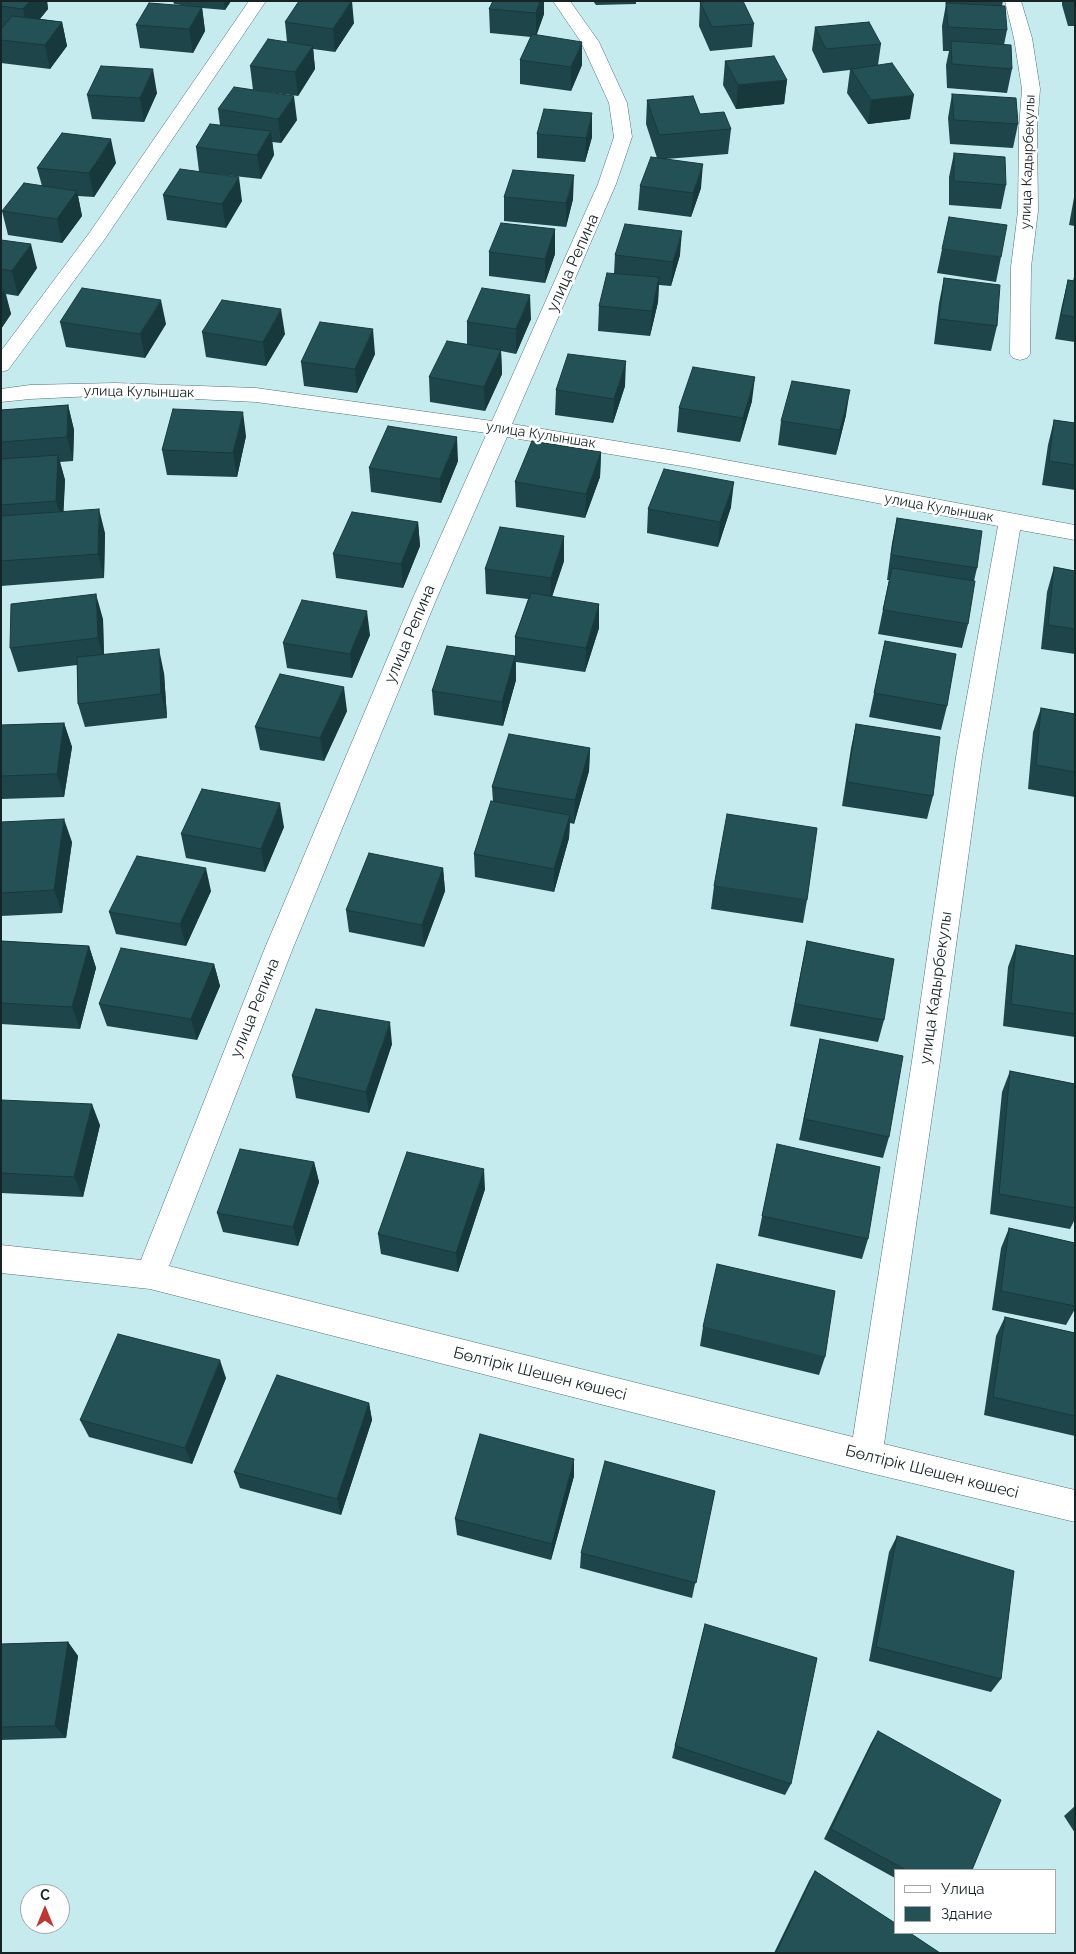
<!DOCTYPE html>
<html>
<head>
<meta charset="utf-8">
<style>
  body { margin:0 }
  #map { position:relative; width:1076px; height:1954px; overflow:hidden; background:#c6ebef; font-family:Raleway,sans-serif }
  canvas { display:block }
  .frame { position:absolute; inset:0; border:2px solid #162425; pointer-events:none }
  .legend { position:absolute; left:894px; top:1869px; width:162px; height:65px; box-sizing:border-box; background:#fff; border:1px solid #a2a7a8; margin:0; padding:6px 9px; list-style:none; font-size:15px; color:#162425 }
  .legend li { display:flex; align-items:center; gap:10px; height:25px }
  .legend b { width:25px; border:1px solid #a2a7a8 }
  .north { position:absolute; left:20px; top:1884px; width:50px; height:50px; box-sizing:border-box; background:#fff; border:1px solid #a2a7a8; border-radius:50%; rotate:0deg; font-size:14px; font-weight:700; line-height:20px; text-align:center; color:#162425 }
  .north::after { content:''; display:block; margin:auto; width:18px; height:22px; background:#c33530; clip-path:polygon(50% 0,100% 100%,50% 72%,0 100%) }
</style>
</head>
<body>
<div id="map">
<canvas width="1076" height="1954"></canvas>
<div class="frame"></div>
<ul class="legend">
<li><b style="height:6px;background:#fff"></b>Улица</li>
<li><b style="height:14px;background:#235156"></b>Здание</li>
</ul>
<div class="north">С</div>
</div>
<script>
const context = document.querySelector('canvas').getContext('2d');
context.lineJoin = 'round';
const shape = rows => new Path2D(rows.map(r => 'M' + r).join(''));
function stroke(path, color, width, dash) { context.strokeStyle = color; context.lineWidth = width; context.lineCap = dash ? 'butt' : 'round'; context.setLineDash(dash || []); context.stroke(path); }
function fillPath(path, color) { context.fillStyle = color; context.fill(path, 'evenodd'); }
function label(font, color, halo, rows, align = 'center') {
  context.font = font + ' Raleway,sans-serif'; context.lineWidth = 5; context.setLineDash([]); context.textBaseline = 'middle'; context.strokeStyle = halo; context.fillStyle = color; for (const [text, x, y, turn = 0] of rows) {
    context.save(); context.translate(x, y); context.rotate((+turn || 0) * Math.PI / 180); context.textAlign = isNaN(turn) ? turn : align; if (halo) context.strokeText(text, 0, 0); context.fillText(text, 0, 0); context.restore();
  }
}
const minor = shape([
  [249,1,266,1,104,240,8,370,1,372,1,351,90,232,249,1],
  [553,1,570,1,599,42,627,103,632,137,616,184,512,424,688,453,1075,525,1075,540,1020,530,982,757,940,1061,884,1444,1075,1490,1075,1522,866,1472,150,1289,1,1273,1,1245,141,1260,265,948,412,600,487,433,256,402,115,395,30,399,1,402,1,389,30,385,115,383,256,388,492,421,598,184,614,137,609,103,581,42,553,1],
  [507,437,688,467,998,526,956,757,912,1061,853,1437,169,1266,293,948,436,600,507,437],
  [1005,1,1021,1,1032,38,1040,89,1037,128,1038,211,1031,267,1030,354,1027,358,1020,360,1013,358,1010,354,1011,267,1018,211,1019,128,1022,89,1014,38,1005,1]
]);
const wall = shape([
  [1,1,47,1,48,9,40,19,62,22,67,46,50,69,1,63],
  [173,1,231,1,225,10,202,8,205,31,193,53,140,48,136,25,194,7,174,4],
  [493,1,544,1,544,14,536,35,582,65,571,91,520,84,520,60,531,37,490,33,489,9],
  [593,1,636,1,636,4,596,5],
  [946,1,1003,1,1002,6,1007,30,1004,45,1012,69,1007,93,947,88,946,65,949,51,943,51,942,26,946,4],
  [1062,1,1075,1,1075,26,1068,26,1062,5],
  [700,2,754,24,752,47,710,51,699,26],
  [285,22,354,23,335,52,313,49,315,69,298,96,253,90,250,66,287,42],
  [815,27,881,44,878,65,910,119,868,124,847,93,850,70,823,73,812,50],
  [725,61,787,80,784,104,736,109,723,85],
  [157,93,144,122,92,119,87,95],
  [952,94,1018,124,1013,148,950,144,948,118],
  [647,100,700,114,731,129,728,154,666,159,701,188,691,217,638,210,640,186,657,158,646,124],
  [218,109,297,120,281,143,272,142,274,155,261,179,216,174,242,201,226,228,167,220,163,195,199,171,196,147,220,125],
  [537,134,592,137,585,162,537,158],
  [954,153,1006,185,1001,209,949,205,949,177],
  [116,163,94,197,78,196,82,216,62,243,8,235,2,211,42,186,37,168],
  [1075,192,1075,226,1069,225],
  [504,197,573,199,566,227,504,221],
  [555,229,555,254,545,283,489,276,489,252],
  [1,240,37,268,18,296,6,294,11,314,1,329],
  [942,249,1001,257,996,282,937,273],
  [615,255,680,255,671,286,659,285,658,302,650,336,598,331,599,306,614,273],
  [1075,273,1075,342,1055,339,1062,305,1068,280,1073,281],
  [944,278,997,326,991,351,934,344,939,303],
  [531,319,516,354,501,351,502,374,485,411,430,402,429,377,467,344,467,322],
  [60,322,166,324,145,358,66,347],
  [202,332,285,334,266,366,206,357],
  [375,354,357,393,304,386,301,362],
  [625,386,613,423,555,415,556,390],
  [752,401,740,442,677,432,679,408],
  [68,405,74,430,73,461,60,462,65,480,63,512,105,533,104,578,1,586,1,410],
  [846,415,836,455,778,445,781,421],
  [1054,420,1075,423,1075,490,1042,485,1048,445],
  [246,436,237,477,167,475,162,450],
  [601,452,600,477,585,518,516,507,515,482],
  [458,461,441,503,371,492,369,468],
  [731,507,718,547,647,533,648,509],
  [897,518,977,568,974,581,968,624,962,648,878,634,889,580,887,580,892,543],
  [418,522,420,546,403,588,336,578,333,554],
  [564,561,552,596,599,628,585,672,516,662,516,680,503,726,434,715,432,691,515,656,515,637,528,599,486,594,485,569],
  [1054,567,1075,571,1075,654,1041,649,1047,592],
  [103,619,104,654,164,673,167,718,85,727,78,704,77,665,18,672,10,648],
  [370,635,352,678,287,668,283,643],
  [885,641,947,706,941,730,869,717],
  [1041,708,1075,714,1075,797,1028,789,1033,732],
  [347,711,324,761,260,750,255,727],
  [64,723,72,747,64,797,1,799,1,725],
  [856,724,933,796,927,819,842,806,851,748],
  [590,748,589,771,574,824,570,823,569,838,554,892,475,877,474,854,493,802,492,787],
  [1,822,72,842,62,913,1,916],
  [284,827,265,872,186,858,181,834],
  [443,868,445,891,424,947,349,932,346,910],
  [714,886,807,900,803,923,711,909],
  [211,891,186,946,116,934,109,912],
  [1,941,89,946,96,968,80,1029,1,1024],
  [807,941,884,1020,878,1042,790,1026],
  [1016,945,1075,956,1075,1037,1003,1026,1008,967],
  [214,964,220,986,197,1040,107,1026,99,1004],
  [820,1039,889,1137,883,1158,799,1140],
  [392,1044,369,1113,296,1098,292,1076],
  [1010,1071,1075,1084,1075,1219,1070,1229,990,1214,1002,1092],
  [1,1100,100,1125,83,1197,1,1193],
  [777,1144,868,1239,862,1259,758,1236],
  [314,1162,319,1182,298,1246,223,1232,217,1213],
  [485,1189,458,1272,381,1254,378,1234],
  [1009,1228,1075,1243,1075,1309,1066,1325,992,1310,1001,1248],
  [1005,1317,1075,1333,1075,1436,984,1415,996,1336],
  [703,1327,825,1357,819,1375,700,1346],
  [226,1378,192,1464,89,1437,80,1420],
  [369,1403,372,1420,341,1515,240,1488,234,1472],
  [574,1476,551,1560,457,1535,455,1519],
  [715,1491,692,1598,580,1568,581,1553],
  [897,1536,1001,1679,991,1692,869,1661,889,1552],
  [705,1624,791,1784,785,1795,672,1758],
  [68,1642,78,1656,66,1738,1,1740,1,1644],
  [878,1731,972,1870,895,1870,895,1878,824,1839,871,1743],
  [1075,1806,1075,1833,1064,1816],
  [815,1871,940,1953,774,1953,809,1881]
]);
const shadedWall = shape([
  [30,1,47,1,48,9,28,33,23,9],
  [224,1,231,1,225,10],
  [351,1,352,1,354,23,335,52,333,29],
  [540,1,544,1,544,14,536,37,536,13],
  [202,7,205,31,193,53,189,29],
  [62,22,67,46,50,69,45,45],
  [582,42,582,65,571,91,571,67],
  [313,46,315,69,298,96,295,72],
  [153,69,157,93,144,122,140,98],
  [787,80,784,104,736,109,738,85],
  [914,95,910,119,868,124,871,100],
  [294,96,297,120,281,143,278,119],
  [592,113,592,137,585,162,586,138],
  [271,131,274,155,261,179,257,155],
  [111,139,116,163,94,197,89,173],
  [703,164,701,188,691,217,693,193],
  [574,175,573,199,566,227,566,203],
  [239,177,242,201,226,228,222,204],
  [77,191,82,216,62,243,57,219],
  [555,229,555,254,545,283,545,259],
  [682,231,680,255,671,286,673,262],
  [31,244,37,268,18,296,12,271],
  [659,277,658,302,650,336,652,311],
  [4,290,11,314,1,329,1,294],
  [530,295,531,319,516,354,516,329],
  [161,300,166,324,145,358,140,334],
  [281,309,285,334,266,366,263,342],
  [373,329,375,354,357,393,355,369],
  [501,350,502,374,485,411,484,387],
  [626,361,625,386,613,423,614,399],
  [755,377,752,401,740,442,743,418],
  [850,390,846,415,836,455,840,430],
  [68,405,74,430,73,461,67,437],
  [243,412,246,436,237,477,233,453],
  [457,437,458,461,441,503,440,479],
  [601,452,600,477,585,518,586,494],
  [58,455,65,480,63,525,56,501],
  [734,482,731,507,718,547,720,522],
  [99,509,105,533,104,578,98,554],
  [418,522,420,546,403,588,401,564],
  [564,536,564,561,550,603,551,578],
  [96,594,103,619,104,662,98,638],
  [599,604,599,628,585,672,586,648],
  [367,611,370,635,352,678,350,654],
  [159,649,164,673,167,718,161,694],
  [515,656,516,680,503,726,502,702],
  [344,687,347,711,324,761,320,738],
  [64,723,72,747,64,797,57,774],
  [590,748,589,771,574,824,575,800],
  [280,803,284,827,265,872,261,849],
  [570,815,569,838,554,892,554,869],
  [64,819,72,842,62,913,54,890],
  [206,868,211,891,186,946,180,924],
  [443,868,445,891,424,947,422,925],
  [89,946,96,968,80,1029,72,1007],
  [214,964,220,986,197,1040,191,1019],
  [390,1022,392,1044,369,1113,366,1092],
  [92,1104,100,1125,83,1197,74,1177],
  [314,1162,319,1182,298,1246,293,1227],
  [484,1169,485,1189,458,1272,456,1253],
  [220,1360,226,1378,192,1464,185,1448],
  [369,1403,372,1420,341,1515,337,1499],
  [574,1459,574,1476,551,1560,552,1544],
  [68,1642,78,1656,66,1738,55,1726]
]);
const building = shape([
  [1,1,30,1,23,9,1,6,1,1],
  [299,1,351,1,333,29,285,22,299,1],
  [493,1,540,1,536,13,489,9,493,1],
  [708,1,743,1,754,24,712,27,700,2,708,1],
  [149,3,202,7,189,29,136,25,149,3],
  [946,3,1005,6,1007,30,948,27,946,3],
  [12,16,62,22,45,45,1,40,1,29,12,16],
  [869,22,881,44,826,49,815,27,869,22],
  [532,34,582,42,571,67,520,60,532,34],
  [268,39,313,46,295,72,250,66,268,39],
  [951,41,1011,45,1012,69,952,64,951,41],
  [774,56,787,80,738,85,725,61,774,56],
  [892,63,914,95,871,100,851,69,892,63],
  [101,66,153,69,140,98,87,95,101,66],
  [234,87,294,96,278,119,218,109,234,87],
  [952,94,1016,98,1018,124,954,120,952,94],
  [693,96,700,114,724,112,731,129,659,135,647,100,693,96],
  [544,109,592,113,586,138,537,134,544,109],
  [210,124,271,131,257,155,196,147,210,124],
  [62,133,111,139,89,173,37,168,62,133],
  [954,153,1005,157,1006,185,954,181,954,153],
  [651,157,703,164,693,193,640,186,651,157],
  [180,169,239,177,222,204,163,195,180,169],
  [513,170,574,175,566,203,504,197,513,170],
  [24,183,77,191,57,219,2,211,24,183],
  [949,217,1007,225,1001,257,942,249,949,217],
  [501,223,555,229,545,259,489,252,501,223],
  [625,224,682,231,673,262,615,255,625,224],
  [1,240,31,244,12,271,1,269,1,240],
  [607,273,659,277,652,311,599,306,607,273],
  [944,278,1000,285,997,326,939,319,944,278],
  [1068,280,1075,281,1075,317,1061,315,1068,280],
  [82,288,161,300,140,334,60,322,82,288],
  [482,288,530,295,516,329,467,322,482,288],
  [1,289,4,290,1,294,1,289],
  [222,300,281,309,263,342,202,332,222,300],
  [320,322,373,329,355,369,301,362,320,322],
  [447,341,501,350,484,387,429,377,447,341],
  [568,354,626,361,614,399,556,390,568,354],
  [693,367,755,377,743,418,679,408,693,367],
  [792,381,850,390,840,430,781,421,792,381],
  [68,405,67,437,1,442,1,410,68,405],
  [173,409,243,412,233,453,162,450,173,409],
  [1054,420,1075,423,1075,465,1049,461,1054,420],
  [388,426,457,437,440,479,369,468,388,426],
  [532,441,601,452,586,494,515,482,532,441],
  [58,455,56,501,1,505,1,459,58,455],
  [664,469,734,482,720,522,648,509,664,469],
  [99,509,98,554,1,561,1,516,99,509],
  [352,512,418,522,401,564,333,554,352,512],
  [897,518,982,531,977,568,891,555,897,518],
  [500,527,564,536,551,578,485,569,500,527],
  [1054,567,1075,571,1075,629,1048,625,1054,567],
  [892,568,975,581,968,624,883,610,892,568],
  [531,593,599,604,586,648,515,637,531,593],
  [96,594,98,638,10,648,11,604,96,594],
  [302,600,367,611,350,654,283,643,302,600],
  [885,641,956,654,947,706,874,693,885,641],
  [447,646,515,656,502,702,432,691,447,646],
  [159,649,161,694,78,704,77,657,159,649],
  [280,674,344,687,320,738,255,727,280,674],
  [1041,708,1075,714,1075,772,1036,765,1041,708],
  [64,723,57,774,1,776,1,725,64,723],
  [856,724,940,737,933,796,847,782,856,724],
  [509,734,590,748,575,800,492,787,509,734],
  [202,789,280,803,261,849,181,834,202,789],
  [491,801,570,815,554,869,474,854,491,801],
  [727,814,817,828,807,900,714,886,727,814],
  [64,819,54,890,1,893,1,822,64,819],
  [369,853,443,868,422,925,346,910,369,853],
  [137,856,206,868,180,924,109,912,137,856],
  [1,941,89,946,72,1007,1,1003,1,941],
  [807,941,894,959,884,1020,795,1004,807,941],
  [1016,945,1075,956,1075,1014,1011,1004,1016,945],
  [121,948,214,964,191,1019,99,1004,121,948],
  [316,1009,390,1022,366,1092,292,1076,316,1009],
  [820,1039,903,1056,889,1137,804,1119,820,1039],
  [1010,1071,1075,1084,1075,1208,999,1194,1010,1071],
  [1,1100,92,1104,74,1177,1,1173,1,1100],
  [777,1144,880,1167,868,1239,762,1216,777,1144],
  [240,1149,314,1162,293,1227,217,1213,240,1149],
  [407,1152,484,1169,456,1253,378,1234,407,1152],
  [1009,1228,1075,1243,1075,1306,1001,1291,1009,1228],
  [717,1264,835,1291,825,1357,703,1327,717,1264],
  [1005,1317,1075,1333,1075,1416,993,1397,1005,1317],
  [118,1334,220,1360,185,1448,80,1420,118,1334],
  [277,1375,369,1403,337,1499,234,1472,277,1375],
  [480,1434,574,1459,552,1544,455,1519,480,1434],
  [605,1461,715,1491,696,1583,581,1553,605,1461],
  [897,1536,1014,1571,1001,1679,876,1647,897,1536],
  [705,1624,817,1658,791,1784,675,1746,705,1624],
  [68,1642,55,1726,1,1727,1,1644,68,1642],
  [878,1731,1001,1800,972,1870,906,1870,831,1829,878,1731],
  [815,1871,895,1923,895,1933,910,1933,940,1953,776,1953,815,1871]
]);
const farStreetnames = [
  ["улица Кадырбекулы",1028,162,-88],
  ["улица Кулыншак",139,392,1],
  ["улица Кулыншак",541,435,9],
  ["улица Кулыншак",939,508,10]
];
const streetNames = [
  ["улица Репина",573,263,-66],
  ["улица Репина",410,634,-67],
  ["улица Кадырбекулы",936,988,-82],
  ["улица Репина",255,1008,-68],
  ["Бөлтірік Шешен көшесі",540,1374,14],
  ["Бөлтірік Шешен көшесі",932,1472,14]
];
stroke(minor, '#517276', 1);
fillPath(minor, '#fff');
fillPath(wall, '#1e464a');
fillPath(shadedWall, '#18393c');
fillPath(building, '#235156');
stroke(building, '#18393c', 1);
label('14px', '#162425', '#fff', farStreetnames);
label('16px', '#162425', '#fff', streetNames);
</script>
</body>
</html>
